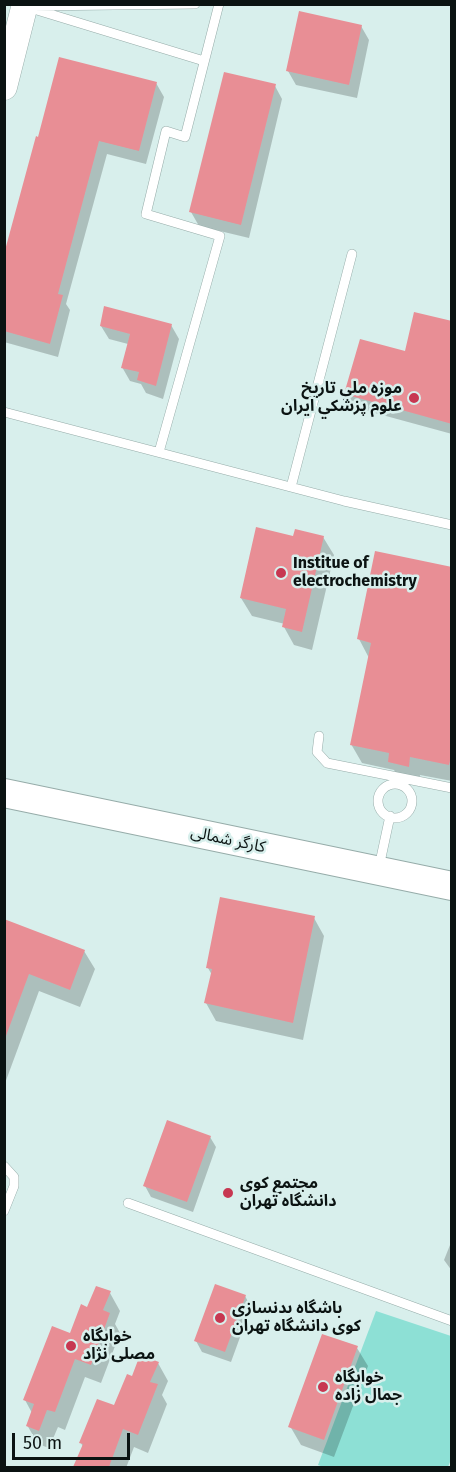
<!DOCTYPE html>
<html>
<head>
<meta charset="utf-8">
<style>
  body { margin:0 }
  #map { position:relative; width:456px; height:1472px; overflow:hidden; background:#d8efec; font-family:"Fira Sans",sans-serif }
  canvas { display:block }
  .frame { position:absolute; inset:0; border:6px solid #0b1312; pointer-events:none }
  .scale { position:absolute; left:12px; top:1433px; width:118px; height:27px; box-sizing:border-box; border:3px solid #0b1312; border-top:0; padding-left:8px; font-size:18px; line-height:21px; white-space:nowrap; color:#0b1312; -webkit-text-stroke:4px #d8efec; paint-order:stroke }
</style>
</head>
<body>
<div id="map">
<canvas width="456" height="1472"></canvas>
<div class="frame"></div>
<div class="scale">50 m</div>
</div>
<script>
const context = document.querySelector('canvas').getContext('2d');
context.lineJoin = 'round';
function fillPath(path, color) { context.fillStyle = color; context.fill(path, 'evenodd'); }
const shape = rows => new Path2D(rows.map(r => 'M' + r).join(''));
function stroke(path, color, width, dash) { context.strokeStyle = color; context.lineWidth = width; context.lineCap = dash ? 'butt' : 'round'; context.setLineDash(dash || []); context.stroke(path); }
function label(font, color, halo, rows, align = 'center') {
  context.font = font + ' "Fira Sans","Noto Sans Arabic",sans-serif'; context.lineWidth = 5; context.setLineDash([]); context.textBaseline = 'middle'; context.strokeStyle = halo; context.fillStyle = color; for (const [text, x, y, turn = 0] of rows) {
    context.save(); context.translate(x, y); context.rotate((+turn || 0) * Math.PI / 180); context.textAlign = isNaN(turn) ? turn : align; if (halo) context.strokeText(text, 0, 0); context.fillText(text, 0, 0); context.restore();
  }
}
const green = shape([
  [376,1311,451,1336,452,1457,448,1467,326,1468,318,1465]
]);
const shadow = shape([
  [361,26,369,40,357,98,296,85,288,71],
  [156,83,164,97,146,164,107,154,66,304,70,310,58,357,4,342,4,260,39,139],
  [275,86,282,99,249,238,199,226,191,212],
  [452,322,452,434,353,407,346,394],
  [171,325,179,339,163,399,146,393,141,384,130,381,122,367,128,344,109,339,101,326],
  [323,537,334,555,312,650,294,645,284,627,285,624,252,616,241,598],
  [452,569,452,781,420,775,419,784,400,780,394,770,362,763,351,744,369,658,359,639],
  [314,918,324,936,303,1040,216,1021,206,1003,212,975,208,968],
  [4,921,84,951,95,969,80,1007,39,991,4,1086],
  [210,1137,216,1147,193,1212,151,1197,145,1186],
  [452,1240,451,1261,452,1271,444,1260],
  [110,1293,120,1311,115,1324,120,1333,101,1383,85,1377,65,1430,58,1427,49,1448,38,1444,27,1425,32,1413,25,1400,88,1309],
  [245,1296,251,1307,231,1362,202,1352,196,1341],
  [357,1348,368,1366,334,1457,301,1445,290,1426],
  [158,1363,168,1381,162,1395,167,1404,148,1453,134,1447,126,1468,75,1468,83,1447,81,1443,114,1406,133,1379]
]);
const building = shape([
  [299,11,362,25,349,85,286,71],
  [59,57,157,82,139,151,99,141,58,294,63,295,50,344,4,331,4,254,36,136,38,137],
  [224,72,276,84,241,225,189,212],
  [104,306,172,324,156,386,137,380,139,372,121,368,130,334,100,326],
  [414,312,452,321,452,424,344,394,360,339,405,351],
  [256,527,293,536,295,529,324,536,302,632,282,627,286,609,240,598],
  [375,551,452,567,452,753,449,765,410,757,409,767,388,762,389,753,350,745,371,643,357,639],
  [220,897,315,916,293,1023,204,1003,212,969,206,968],
  [4,919,85,950,70,990,29,974,6,1036,4,1036],
  [167,1120,211,1136,187,1202,143,1186],
  [215,1284,246,1295,225,1352,194,1341],
  [96,1286,111,1291,103,1310,110,1313,91,1365,75,1359,55,1412,47,1410,39,1431,26,1426,34,1404,23,1400,52,1326,70,1333,81,1304,87,1307],
  [322,1334,358,1346,324,1440,288,1427],
  [140,1355,159,1362,150,1382,158,1384,138,1435,123,1429,109,1467,73,1467,83,1444,79,1443,97,1399,114,1405,127,1374,132,1376]
]);
const lane = shape([
  [33,6,195,4],
  [27,7,204,61],
  [4,412,344,501,452,525],
  [159,452,220,236,146,214,166,131,185,137,219,4],
  [291,487,352,254],
  [319,736,317,752,327,763,452,788],
  '378 801a17 17 0 1 1 34 0a17 17 0 1 1-34 0Z',
  [379,867,390,816],
  [4,1166,14,1177,14,1186,4,1211],
  [128,1203,452,1321]
]);
const secondary = shape([
  [4,87,25,4]
]);
const primary = shape([
  [4,793,452,886]
]);
const markers = [
  [414,398,6,"#c73751"],
  [281,573,6,"#c73751"],
  [228,1193,6,"#c73751"],
  [220,1318,6,"#c73751"],
  [71,1346,6,"#c73751"],
  [323,1387,6,"#c73751"]
];
const poiNames = [
  ["موزه ملي تاريخ",402,389,"right"],
  ["علوم پزشكي ايران",402,407,"right"],
  ["Institue of",293,564],
  ["electrochemistry",293,582],
  ["مجتمع کوی",240,1184],
  ["دانشگاه تهران",240,1202],
  ["باشگاه بدنسازی",232,1309],
  ["کوی دانشگاه تهران",232,1327],
  ["خوابگاه",83,1337],
  ["مصلی نژاد",83,1355],
  ["خوابگاه",335,1378],
  ["جمال زاده",335,1396]
];
const streetNames = [
  ["کارگر شمالی",228,840,12]
];
fillPath(green, '#8de0d5');
fillPath(shadow, '#0003');
fillPath(building, '#e88e95');
stroke(lane, '#96aca9', 10);
stroke(secondary, '#96aca9', 27);
stroke(primary, '#96aca9', 30);
stroke(lane, '#fff', 9);
stroke(secondary, '#fff', 26);
stroke(primary, '#fff', 28);
for (const [x, y, r, color] of markers) { const dot = new Path2D(); dot.arc(x, y, r, 0, 2 * Math.PI); context.fillStyle = color; context.fill(dot); stroke(dot, '#d8efec', 2); }
label('bold 16px', '#0b1312', '#d8efec', poiNames, 'left');
label('16px', '#0b1312', '#d8efec', streetNames);
</script>
</body>
</html>
